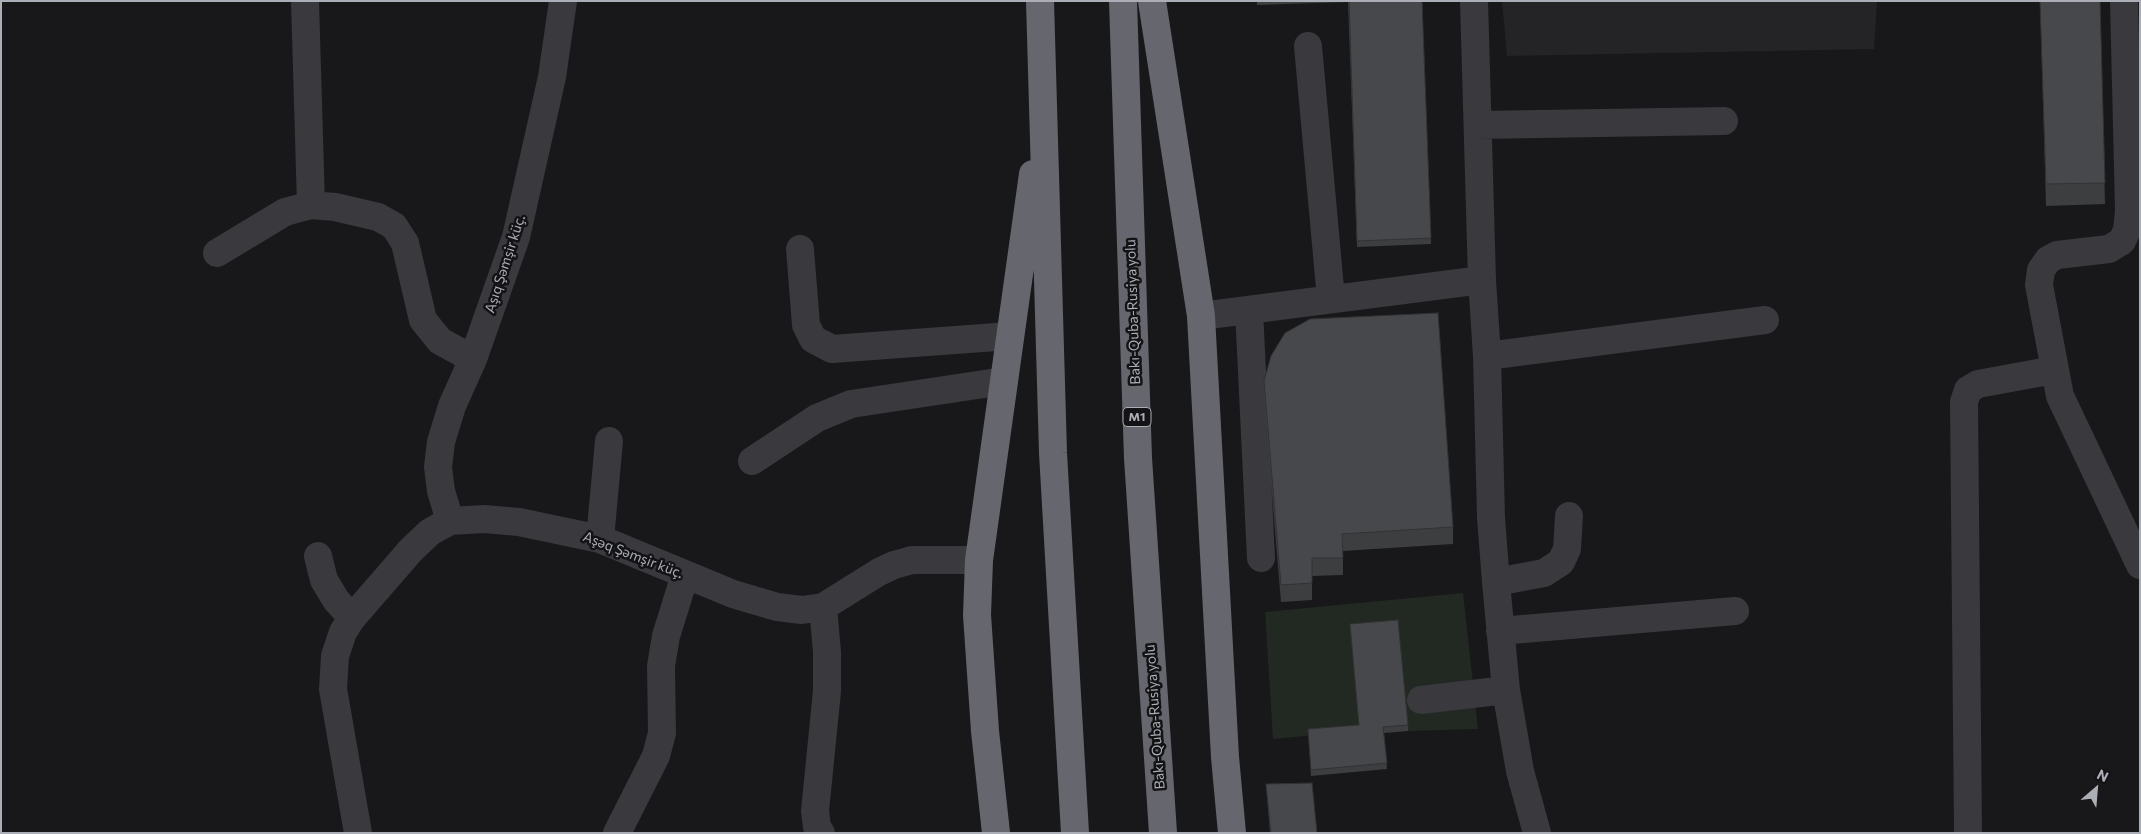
<!DOCTYPE html>
<html>
<head>
<meta charset="utf-8">
<style>
  body { margin:0 }
  #map { position:relative; width:2141px; height:834px; overflow:hidden; background:#181719; font-family:Commissioner,sans-serif }
  canvas { display:block }
  .frame { position:absolute; inset:0; border:2px solid #abaeb7; pointer-events:none }
  .north { position:absolute; left:2071px; top:764px; width:50px; height:50px; -webkit-text-stroke:4px #131214; paint-order:stroke; rotate:27deg; font-size:14px; font-weight:700; line-height:20px; text-align:center; color:#abaeb7 }
  .north::after { content:''; display:block; margin:auto; width:18px; height:22px; background:#abaeb7; clip-path:polygon(50% 0,100% 100%,50% 72%,0 100%) }
</style>
</head>
<body>
<div id="map">
<canvas width="2141" height="834"></canvas>
<div class="frame"></div>
<div class="north">N</div>
</div>
<script>
const context = document.querySelector('canvas').getContext('2d');
context.lineJoin = 'round';
function fillPath(path, color) { context.fillStyle = color; context.fill(path, 'evenodd'); }
const shape = rows => new Path2D(rows.map(r => 'M' + r).join(''));
function stroke(path, color, width, dash) { context.strokeStyle = color; context.lineWidth = width; context.lineCap = dash ? 'butt' : 'round'; context.setLineDash(dash || []); context.stroke(path); }
function label(font, color, halo, rows, align = 'center') {
  context.font = font + ' Commissioner,sans-serif'; context.lineWidth = 5; context.setLineDash([]); context.textBaseline = 'middle'; context.strokeStyle = halo; context.fillStyle = color; for (const [text, x, y, turn = 0] of rows) {
    context.save(); context.translate(x, y); context.rotate((+turn || 0) * Math.PI / 180); context.textAlign = isNaN(turn) ? turn : align; if (halo) context.strokeText(text, 0, 0); context.fillText(text, 0, 0); context.restore();
  }
}
const built = shape([
  [1502,1,1877,1,1874,49,1507,56]
]);
const green = shape([
  [1463,593,1478,729,1408,731,1398,627,1359,731,1273,739,1265,612]
]);
const minor = shape([
  [305,1,311,205],
  [1474,1,1482,280,1487,356,1491,518,1496,582,1506,690,1520,771,1537,833],
  [2124,1,2129,211,2127,230,2122,241,2109,249,2057,255,2048,260,2041,270,2039,285,2060,396,2140,565],
  [1308,46,1331,299],
  [1478,125,1724,121],
  [800,249,806,325,813,339,832,349,1010,336],
  [217,253,285,212,311,205,335,207,378,217,394,226,405,243,423,320,440,341,473,359],
  [1249,310,1261,558],
  [1201,316,1482,280],
  [1487,356,1765,320],
  [752,461,817,418,851,404,1004,381],
  [450,521,441,491,438,467,441,442,452,406,473,359,516,237,552,77,563,1],
  [600,539,609,441],
  [318,556,324,580,336,600,352,618],
  [1496,582,1544,573,1561,562,1567,549,1569,516],
  [1500,631,1735,611],
  [1421,700,1506,690],
  [358,833,333,689,335,656,343,632,352,618,411,550,430,532,450,521,484,519,519,522,600,539,733,594,777,607,802,610,823,607,879,572,894,565,912,560,979,560],
  [617,833,656,756,662,733,661,666,666,636,685,575],
  [821,833,817,827,815,811,827,691,827,652,823,607],
  [1968,833,1964,402,1968,390,1978,384,2054,370]
]);
const highway = shape([
  [1040,1,1053,453,1075,833],
  [1123,1,1138,458,1163,833],
  [1152,1,1201,316,1225,757,1232,833],
  [996,833,985,731,977,615,979,560,1033,174]
]);
const wall = shape([
  [1257,1,1422,1,1431,244,1357,247,1348,2,1257,5],
  [2040,1,2100,1,2105,204,2046,206],
  [1264,381,1453,527,1453,544,1343,551,1343,575,1312,576,1312,600,1281,602,1264,399],
  [1350,624,1408,725,1408,731,1384,733,1387,769,1311,776,1308,729,1359,725],
  [1266,784,1317,833,1270,833]
]);
const building = shape([
  [1349,1,1422,1,1431,238,1357,241,1349,1],
  [2040,1,2100,1,2105,183,2046,184,2040,1],
  [1438,313,1453,527,1342,534,1343,558,1312,558,1312,583,1281,585,1264,381,1271,356,1285,333,1310,319,1438,313],
  [1398,620,1408,725,1383,727,1387,763,1311,770,1308,729,1359,725,1350,624,1398,620],
  [1312,783,1317,833,1271,833,1266,784,1312,783]
]);
const shields = [
  [1137,417,28]
];
const shieldNames = [
  ["M1",1137,417]
];
const streetNames = [
  ["Aşıq Şəmşir küç.",505,264,-72],
  ["Bakı-Quba-Rusiya yolu",1133,312,-92],
  ["Aşəq Şəmşir küç.",633,555,21],
  ["Bakı-Quba-Rusiya yolu",1155,717,-94]
];
fillPath(built, '#242426');
fillPath(green, '#222923');
stroke(minor, '#39393e', 28);
stroke(highway, '#66676e', 28);
fillPath(wall, '#3d3e40');
fillPath(building, '#47484b');
stroke(building, '#323234', 1);
for (const [x, y, w] of shields) { const box = new Path2D(); box.roundRect(x - w / 2, y - 9.5, w, 19, 4); context.fillStyle = '#131214'; context.fill(box); stroke(box, '#abaeb7', 1); }
label('bold 12px', '#abaeb7', null, shieldNames);
label('14px', '#abaeb7', '#131214', streetNames);
</script>
</body>
</html>
